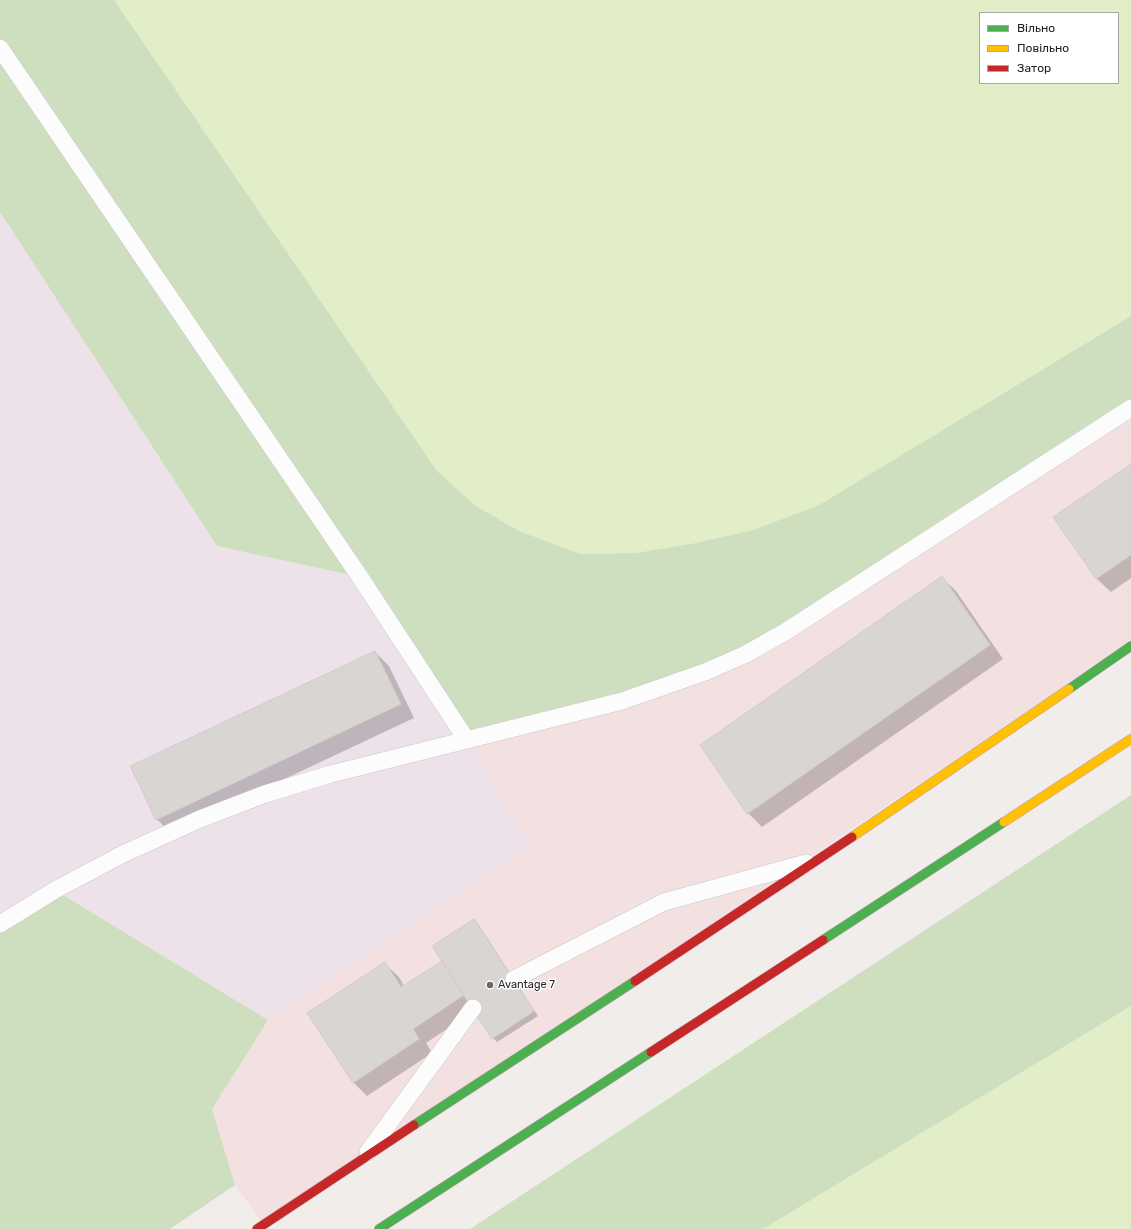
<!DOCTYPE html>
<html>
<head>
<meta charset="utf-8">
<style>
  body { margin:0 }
  #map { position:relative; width:1131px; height:1229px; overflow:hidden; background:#f0edea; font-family:Rubik,sans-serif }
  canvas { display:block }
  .legend { position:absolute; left:979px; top:12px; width:140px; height:72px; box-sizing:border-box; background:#fff; border:1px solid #a7a7a7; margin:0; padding:5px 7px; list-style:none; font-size:12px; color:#222 }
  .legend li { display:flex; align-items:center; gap:8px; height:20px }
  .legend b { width:20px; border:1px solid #a7a7a7 }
</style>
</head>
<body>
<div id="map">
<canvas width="1131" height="1229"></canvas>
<ul class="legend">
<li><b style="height:5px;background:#4caf50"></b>Вільно</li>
<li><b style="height:5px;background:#ffc107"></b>Повільно</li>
<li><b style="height:5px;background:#c62828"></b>Затор</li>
</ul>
</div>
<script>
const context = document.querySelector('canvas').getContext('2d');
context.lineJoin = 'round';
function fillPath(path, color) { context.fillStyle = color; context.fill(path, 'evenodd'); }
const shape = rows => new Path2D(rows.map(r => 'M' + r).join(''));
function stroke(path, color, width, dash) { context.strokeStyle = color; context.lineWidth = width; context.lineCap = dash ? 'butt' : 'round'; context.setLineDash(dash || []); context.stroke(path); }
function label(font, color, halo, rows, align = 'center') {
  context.font = font + ' Rubik,sans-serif'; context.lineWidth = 3; context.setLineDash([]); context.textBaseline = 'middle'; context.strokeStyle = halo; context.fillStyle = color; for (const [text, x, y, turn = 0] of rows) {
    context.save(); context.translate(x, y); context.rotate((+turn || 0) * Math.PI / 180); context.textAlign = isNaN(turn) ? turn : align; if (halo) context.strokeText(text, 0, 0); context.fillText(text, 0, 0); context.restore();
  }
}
const commercial = shape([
  [1131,408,1131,641,264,1225,235,1185,212,1109,268,1020,529,847,466,739]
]);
const industrial = shape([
  [0,212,217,546,360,577,466,739,529,847,268,1020,55,890,0,924]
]);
const grass = shape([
  [114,0,1131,0,1131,316,819,505,753,530,696,543,636,553,581,554,519,531,476,506,437,471],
  [980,13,1118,13,1118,83,980,83],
  [1131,1006,1131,1229,763,1229]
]);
const forest = shape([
  [0,0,114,0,437,471,476,506,519,531,581,554,636,553,696,543,753,530,819,505,1131,316,1131,405,705,672,466,739,360,577,217,546,0,212],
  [1131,795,1131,1006,763,1229,470,1229],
  [55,890,268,1020,212,1109,235,1185,170,1229,0,1229,0,924]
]);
const shadow = shape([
  [1131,465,1131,578,1111,592,1097,579,1055,518],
  [942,578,956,591,1003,659,762,827,748,813,701,746],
  [375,652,389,666,414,718,170,833,157,819],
  [474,920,478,924,538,1016,497,1042,493,1038,475,1010,426,1043,432,1053,367,1096,353,1082,385,964,399,977,404,986,443,961]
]);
const building = shape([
  [1131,464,1131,555,1096,579,1053,517,1131,464],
  [942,576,990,645,747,814,700,745,942,576],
  [375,651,401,704,156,820,130,766,375,651],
  [474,919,534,1011,492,1039,432,946,474,919],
  [442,961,464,995,413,1029,419,1039,353,1083,307,1013,385,962,401,987,442,961]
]);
const lane = shape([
  [0,48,360,577,466,739],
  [0,924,55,890,123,854,200,819,265,794,331,774,622,701,705,672,746,654,785,632,1131,408],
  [514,979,664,902,806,863],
  [368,1152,473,1008]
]);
const fast = shape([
  [1069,689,1131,646],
  [823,940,1004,822],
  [414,1125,635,981],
  [379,1229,651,1052]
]);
const slow = shape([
  [1004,822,1131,739],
  [852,837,1069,689]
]);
const jam = shape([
  [635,981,852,837],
  [651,1052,823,940],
  [257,1229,414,1125]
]);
const markers = [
  [490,985,4,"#6a6968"]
];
const poiNames = [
  ["Avantage 7",498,985]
];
fillPath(commercial, '#f2e1e0');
fillPath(industrial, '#eee2ea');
fillPath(grass, '#e1eec7');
fillPath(forest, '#cddfbe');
fillPath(shadow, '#0003');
fillPath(building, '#d8d5d3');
stroke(building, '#d3cecb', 1);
stroke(lane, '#c9c8c6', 18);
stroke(fast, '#c79faf', 10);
stroke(slow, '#c79faf', 10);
stroke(jam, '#c79faf', 10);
stroke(lane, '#fdfcfc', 17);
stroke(fast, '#4caf50', 9);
stroke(slow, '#ffc107', 9);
stroke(jam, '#c62828', 9);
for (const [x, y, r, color] of markers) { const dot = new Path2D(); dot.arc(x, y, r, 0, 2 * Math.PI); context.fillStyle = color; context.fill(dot); stroke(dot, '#fff', 1.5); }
label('11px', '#222', '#fff', poiNames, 'left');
</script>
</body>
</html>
